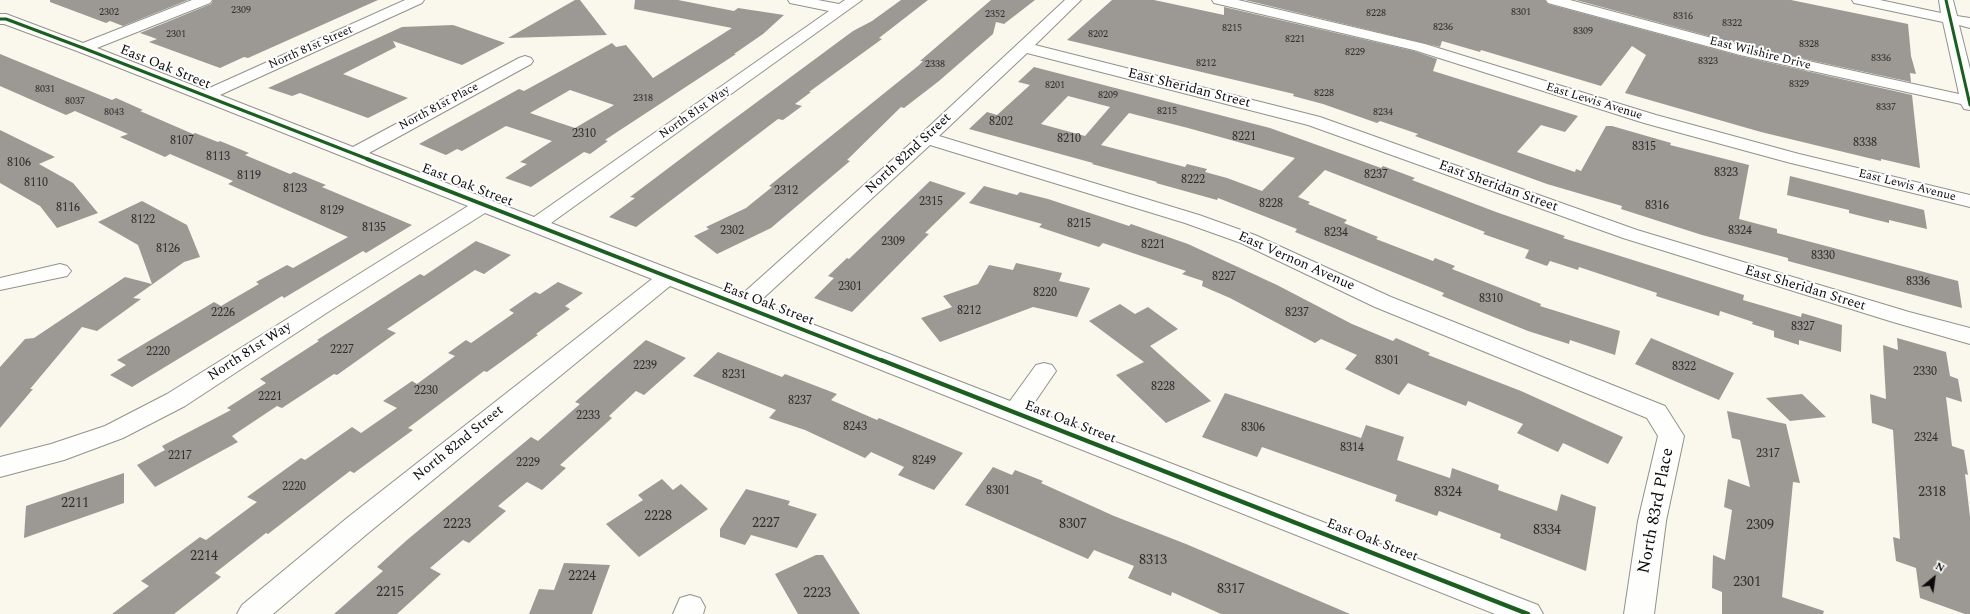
<!DOCTYPE html>
<html>
<head>
<meta charset="utf-8">
<style>
  body { margin:0 }
  #map { position:relative; width:1970px; height:614px; overflow:hidden; background:#faf7ed; font-family:Spectral,serif }
  canvas { display:block }
  .north { position:absolute; left:1914px; top:558px; width:40px; height:40px; -webkit-text-stroke:3px #fff; paint-order:stroke; rotate:29deg; font-size:11px; font-weight:700; line-height:16px; text-align:center; color:#0a0a0a }
  .north::after { content:''; display:block; margin:auto; width:14px; height:18px; background:#0a0a0a; clip-path:polygon(50% 0,100% 100%,50% 72%,0 100%) }
</style>
</head>
<body>
<div id="map">
<canvas width="1970" height="614"></canvas>
<div class="north">N</div>
</div>
<script>
const context = document.querySelector('canvas').getContext('2d');
context.lineJoin = 'round';
function fillPath(path, color) { context.fillStyle = color; context.fill(path, 'evenodd'); }
const shape = rows => new Path2D(rows.map(r => 'M' + r).join(''));
function stroke(path, color, width, dash) { context.strokeStyle = color; context.lineWidth = width; context.lineCap = dash ? 'butt' : 'round'; context.setLineDash(dash || []); context.stroke(path); }
function label(font, color, halo, rows, align = 'center') {
  context.font = font + ' Spectral,serif'; context.lineWidth = 4; context.setLineDash([]); context.textBaseline = 'middle'; context.strokeStyle = halo; context.fillStyle = color; for (const [text, x, y, turn = 0] of rows) {
    context.save(); context.translate(x, y); context.rotate((+turn || 0) * Math.PI / 180); context.textAlign = isNaN(turn) ? turn : align; if (halo) context.strokeText(text, 0, 0); context.fillText(text, 0, 0); context.restore();
  }
}
const building = shape([
  [50,0,188,0,123,26,110,21,106,23,50,2],
  [213,0,378,0,248,58,244,57,220,68,149,42,157,39,140,33,211,4],
  [575,0,580,0,607,35,508,38],
  [635,0,678,0,734,11,738,8,784,15,763,34,734,54,736,54,605,140,608,141,590,154,584,152,531,187,505,178,527,164,520,162,552,141,506,126,462,151,457,149,446,155,419,144,519,89,524,91,612,43,616,47,626,45,653,78,732,28,634,9],
  [570,90,614,105,575,128,530,113],
  [901,0,928,0,879,38,882,39,809,92,811,92,795,104,802,106,783,120,778,119,636,227,609,217,635,198,630,197,715,133,853,31,872,21],
  [991,0,1035,0,1004,24,996,22,993,34,939,81,904,108,901,107,847,160,850,161,771,228,717,254,694,236,709,229,706,227,746,208,772,187,769,186,918,66,923,61,920,61],
  [1112,0,1154,0,1224,15,1224,7,1414,51,1437,59,1433,71,1578,116,1565,132,1541,125,1517,152,1575,172,1576,169,1581,171,1606,126,1612,126,1671,143,1670,145,1749,165,1739,219,1777,229,1777,233,1958,281,1962,308,1788,261,1788,258,1702,235,1621,209,1622,206,1547,184,1415,136,1418,134,1380,121,1377,123,1323,104,1293,96,1294,94,1067,40],
  [1245,0,1545,0,1548,4,1740,56,1912,95,1920,168,1881,159,1881,161,1761,132,1625,93,1646,55,1632,46,1601,86,1481,50,1480,52,1442,41,1440,47],
  [1576,0,1791,0,1908,24,1911,56,1916,74,1910,73,1911,82,1749,47],
  [453,25,505,43,462,65,393,41,396,47,343,74,408,98,368,118,300,93,292,96,268,88,402,27],
  [0,54,112,100,116,98,143,110,140,111,193,134,195,133,218,142,220,141,249,153,245,155,290,174,294,172,326,185,322,187,412,225,366,253,363,251,284,298,282,296,132,387,110,375,126,365,117,360,214,302,221,306,259,284,256,282,287,265,293,268,348,237,228,184,233,181,170,154,165,157,120,137,128,134,75,111,66,115,0,86],
  [1034,67,1270,128,1381,168,1383,166,1415,178,1412,180,1496,212,1565,236,1563,238,1744,295,1743,300,1801,317,1802,313,1842,325,1841,352,1799,340,1799,345,1774,337,1774,331,1752,324,1753,322,1720,311,1719,316,1656,296,1657,293,1579,267,1578,270,1550,261,1547,266,1525,258,1529,250,1483,234,1485,232,1325,170,1298,197,1310,202,1308,204,1347,220,1344,223,1378,237,1376,239,1433,261,1435,258,1455,266,1452,269,1541,304,1540,306,1620,331,1615,355,1570,340,1569,344,1528,331,1442,296,1444,293,1295,232,1297,229,1218,198,1217,200,1156,183,1157,182,1092,164,1093,163,969,129,987,112,997,115,1030,85,1018,82],
  [1068,96,1110,107,1085,136,1041,124],
  [1129,113,1188,128,1295,158,1262,191,1227,178,1205,172,1207,169,1187,164,1185,167,1101,145],
  [0,130,55,157,39,164,73,183,98,213,57,228,40,206,0,183],
  [1790,176,1924,210,1927,229,1889,220,1889,223,1849,213,1849,210,1787,195],
  [930,181,966,193,925,233,929,234,852,312,814,298,834,278,828,276,847,258,849,259],
  [984,186,1017,195,1020,192,1048,199,1129,226,1131,224,1188,244,1277,285,1352,324,1393,341,1396,338,1430,353,1428,355,1521,391,1623,437,1608,464,1563,443,1558,452,1517,433,1523,424,1468,401,1466,406,1408,383,1399,395,1345,369,1357,355,1321,339,1315,343,1230,298,1202,286,1203,281,1182,274,1186,271,1103,243,1099,247,1039,227,1042,224,969,203],
  [142,201,187,225,200,257,184,262,133,298,141,299,97,331,82,327,30,389,33,389,0,428,0,367,25,339,34,338,125,277,152,284,138,245,98,222],
  [476,241,511,255,484,274,475,270,387,329,396,333,337,375,334,374,282,408,277,406,232,436,238,442,155,487,137,465,165,450,162,446,231,410,227,408,266,383,260,379,319,341,317,340,356,315,420,274,424,276],
  [1016,263,1062,273,1059,281,1090,288,1077,317,1033,307,940,342,921,318,952,307,943,296,978,284,989,265,1013,270],
  [558,282,583,293,565,306,570,309,536,334,538,335,487,372,484,371,408,428,413,430,354,473,350,471,268,534,266,533,215,573,221,577,174,614,112,614,149,586,141,581,200,537,206,540,257,502,247,497,301,458,305,460,352,427,361,433,397,408,383,401,412,381,417,384,455,356,448,353,466,340,471,343,514,313,509,310,535,292,540,294],
  [1120,304,1135,314,1148,307,1178,329,1150,346,1211,401,1166,423,1116,375,1144,362,1089,321],
  [1651,338,1734,373,1719,400,1635,364],
  [1897,338,1946,352,1950,376,1958,379,1962,402,1946,397,1952,446,1964,450,1968,475,1965,474,1970,517,1970,614,1965,614,1920,598,1916,568,1896,561,1893,537,1900,539,1893,430,1872,423,1870,394,1886,399,1883,345,1898,350],
  [646,340,686,358,644,395,636,391,609,416,612,418,560,465,566,468,542,490,527,482,498,506,506,511,469,543,463,540,430,568,441,574,397,614,334,614,383,571,377,567,407,540,531,437,538,441,580,404,575,402],
  [718,352,782,377,785,374,837,394,831,400,877,420,879,418,963,453,934,490,898,475,904,467,871,452,865,458,805,430,769,418,776,410,693,376],
  [1225,393,1361,438,1366,425,1404,437,1397,460,1450,478,1452,468,1499,485,1498,490,1557,511,1561,494,1596,507,1586,571,1500,538,1501,534,1439,511,1437,516,1395,501,1397,495,1262,447,1257,457,1202,437],
  [1802,394,1826,417,1790,421,1766,398],
  [1727,411,1786,424,1800,483,1793,482,1782,597,1824,611,1823,614,1722,614,1722,592,1712,588,1713,555,1725,560,1732,510,1724,507,1728,479,1750,487,1740,440,1732,438],
  [993,467,1012,475,1015,470,1043,481,1041,483,1114,516,1186,544,1350,614,1221,614,1172,592,1171,596,1128,578,1134,566,1094,550,1088,559,965,505],
  [124,473,124,503,24,538,26,506],
  [662,479,673,490,681,484,708,509,639,557,606,524,643,500,638,495],
  [746,489,790,501,788,505,817,514,797,548,751,535,745,545,720,537,720,529],
  [816,555,823,555,860,614,798,614,775,574],
  [564,563,610,565,592,614,529,614,539,589,554,590]
]);
const minor = shape([
  [192,0,212,0,210,3,97,48,205,90,405,0,424,0,422,3,220,95,353,147,519,58,525,56,531,58,533,61,531,64,369,153,534,217,829,11,790,3,788,0,818,0,839,4,845,0,862,0,551,223,740,296,921,134,1065,0,1081,0,1035,45,1320,117,1637,230,1909,312,1970,328,1970,344,1893,322,1623,238,1308,125,1027,53,939,136,1199,215,1255,235,1391,297,1665,406,1684,436,1666,521,1654,614,1624,614,1638,521,1658,436,1647,418,1375,307,1241,243,1185,223,930,145,758,303,1010,401,1036,365,1044,363,1052,365,1056,371,1030,409,1538,605,1543,614,1495,614,670,286,367,534,273,614,237,614,242,605,347,518,652,279,485,213,328,312,185,406,123,438,64,460,0,477,0,457,51,444,105,426,167,394,468,206,77,51,4,24,0,24,0,14,6,14,83,43,192,0],
  [1212,0,1238,0,1425,44,1656,115,1799,154,1970,195,1970,207,1787,162,1644,123,1414,50,1214,3,1212,0],
  [1546,0,1570,0,1749,48,1959,94,1943,22,1859,4,1854,3,1852,0,1880,0,1941,13,1939,0,1953,0,1957,16,1970,18,1970,28,1959,25,1970,69,1970,110,1964,109,1961,104,1740,55,1548,3,1546,0],
  [60,264,67,266,71,271,67,276,0,290,0,278,60,264],
  [690,595,700,598,705,607,703,614,673,614,680,598,690,595]
]);
const cyclewayFar2 = shape([
  [1946,0,1970,105],
  [0,19,6,19,83,48,370,160]
]);
const cyclewayFar1 = shape([
  [367,159,883,361]
]);
const cycleway = shape([
  [881,360,1528,614]
]);
const farNumbernames = [
  ["2309",241,11],
  ["2302",109,13],
  ["8301",1521,13],
  ["8228",1376,14],
  ["2352",995,15],
  ["8316",1683,17],
  ["8322",1732,24],
  ["8236",1443,28],
  ["8215",1232,29],
  ["8309",1583,32],
  ["2301",176,35],
  ["8202",1098,35],
  ["8221",1295,40],
  ["8328",1809,45],
  ["8229",1355,53],
  ["8336",1881,59],
  ["8323",1708,62],
  ["8212",1206,64],
  ["2338",935,65],
  ["8329",1799,85],
  ["8201",1055,86],
  ["8031",45,90],
  ["8228",1324,94],
  ["8209",1108,96],
  ["2318",643,99],
  ["8037",75,102],
  ["8337",1886,108],
  ["8215",1167,112],
  ["8043",114,113],
  ["8234",1383,113]
];
const farStreetnames = [
  ["North 81st Street",311,48,-24],
  ["East Wilshire Drive",1760,54,14],
  ["East Lewis Avenue",1594,102,17],
  ["North 81st Place",439,107,-28],
  ["North 81st Way",695,113,-35],
  ["East Lewis Avenue",1907,186,14]
];
const numberNames = [
  ["8202",1001,123],
  ["2310",584,135],
  ["8221",1244,138],
  ["8210",1069,140],
  ["8107",182,142],
  ["8338",1865,144],
  ["8315",1644,148],
  ["8113",218,158],
  ["8106",19,164],
  ["8323",1726,174],
  ["8237",1376,176],
  ["8119",249,177],
  ["8222",1193,181],
  ["8110",36,184],
  ["8123",295,190],
  ["2312",786,192],
  ["2315",931,203],
  ["8228",1271,205],
  ["8316",1657,207],
  ["8116",68,209],
  ["8129",332,212],
  ["8122",143,221],
  ["8215",1079,225],
  ["8135",374,229],
  ["2302",732,232],
  ["8324",1740,232],
  ["8234",1336,234],
  ["2309",893,243],
  ["8221",1153,246],
  ["8126",168,250],
  ["8330",1823,257],
  ["8227",1224,278],
  ["8336",1918,283],
  ["2301",850,288],
  ["8220",1045,294],
  ["8310",1491,300],
  ["8212",969,312],
  ["2226",223,314],
  ["8237",1297,314],
  ["8327",1803,328],
  ["2227",342,351],
  ["2220",158,353],
  ["8301",1387,362],
  ["2239",645,367],
  ["8322",1684,368],
  ["2330",1925,373],
  ["8231",734,376],
  ["8228",1163,388],
  ["2230",426,392],
  ["2221",270,398],
  ["8237",800,402],
  ["2233",588,417],
  ["8243",855,428],
  ["8306",1253,429],
  ["2324",1926,439],
  ["8314",1352,449],
  ["2317",1768,455],
  ["2217",180,457],
  ["8249",924,462],
  ["2229",528,464],
  ["2220",294,488],
  ["8301",998,492]
];
const streetNames = [
  ["East Oak Street",165,68,22],
  ["East Sheridan Street",1189,89,14],
  ["North 82nd Street",909,154,-43],
  ["East Oak Street",467,186,21],
  ["East Sheridan Street",1498,187,20],
  ["East Vernon Avenue",1296,262,24],
  ["East Sheridan Street",1805,289,17],
  ["East Oak Street",768,305,21],
  ["North 81st Way",250,352,-33],
  ["East Oak Street",1070,423,21],
  ["North 82nd Street",459,444,-39],
  ["East Oak Street",1372,541,21]
];
const nearNumbernames = [
  ["8324",1448,493],
  ["2318",1932,493],
  ["2211",75,504],
  ["2228",658,517],
  ["2227",766,524],
  ["2223",457,525],
  ["8307",1073,525],
  ["2309",1760,526],
  ["8334",1547,531],
  ["2214",204,557],
  ["8313",1153,561],
  ["2224",582,577],
  ["2301",1747,583],
  ["8317",1231,590],
  ["2215",390,593],
  ["2223",817,594]
];
const nearStreetnames = [
  ["North 83rd Place",1657,511,-79]
];
fillPath(building, '#9c9994');
stroke(minor, '#92918c', 2);
fillPath(minor, '#fefefc');
stroke(cyclewayFar2, '#1b5e20', 3);
stroke(cyclewayFar1, '#1b5e20', 4);
stroke(cycleway, '#1b5e20', 4.5);
label('10px', '#2e2e2c', null, farNumbernames);
label('12px', '#0a0a0a', '#fff', farStreetnames);
label('12px', '#2e2e2c', null, numberNames);
label('14px', '#0a0a0a', '#fff', streetNames);
label('14px', '#2e2e2c', null, nearNumbernames);
label('17px', '#0a0a0a', '#fff', nearStreetnames);
</script>
</body>
</html>
